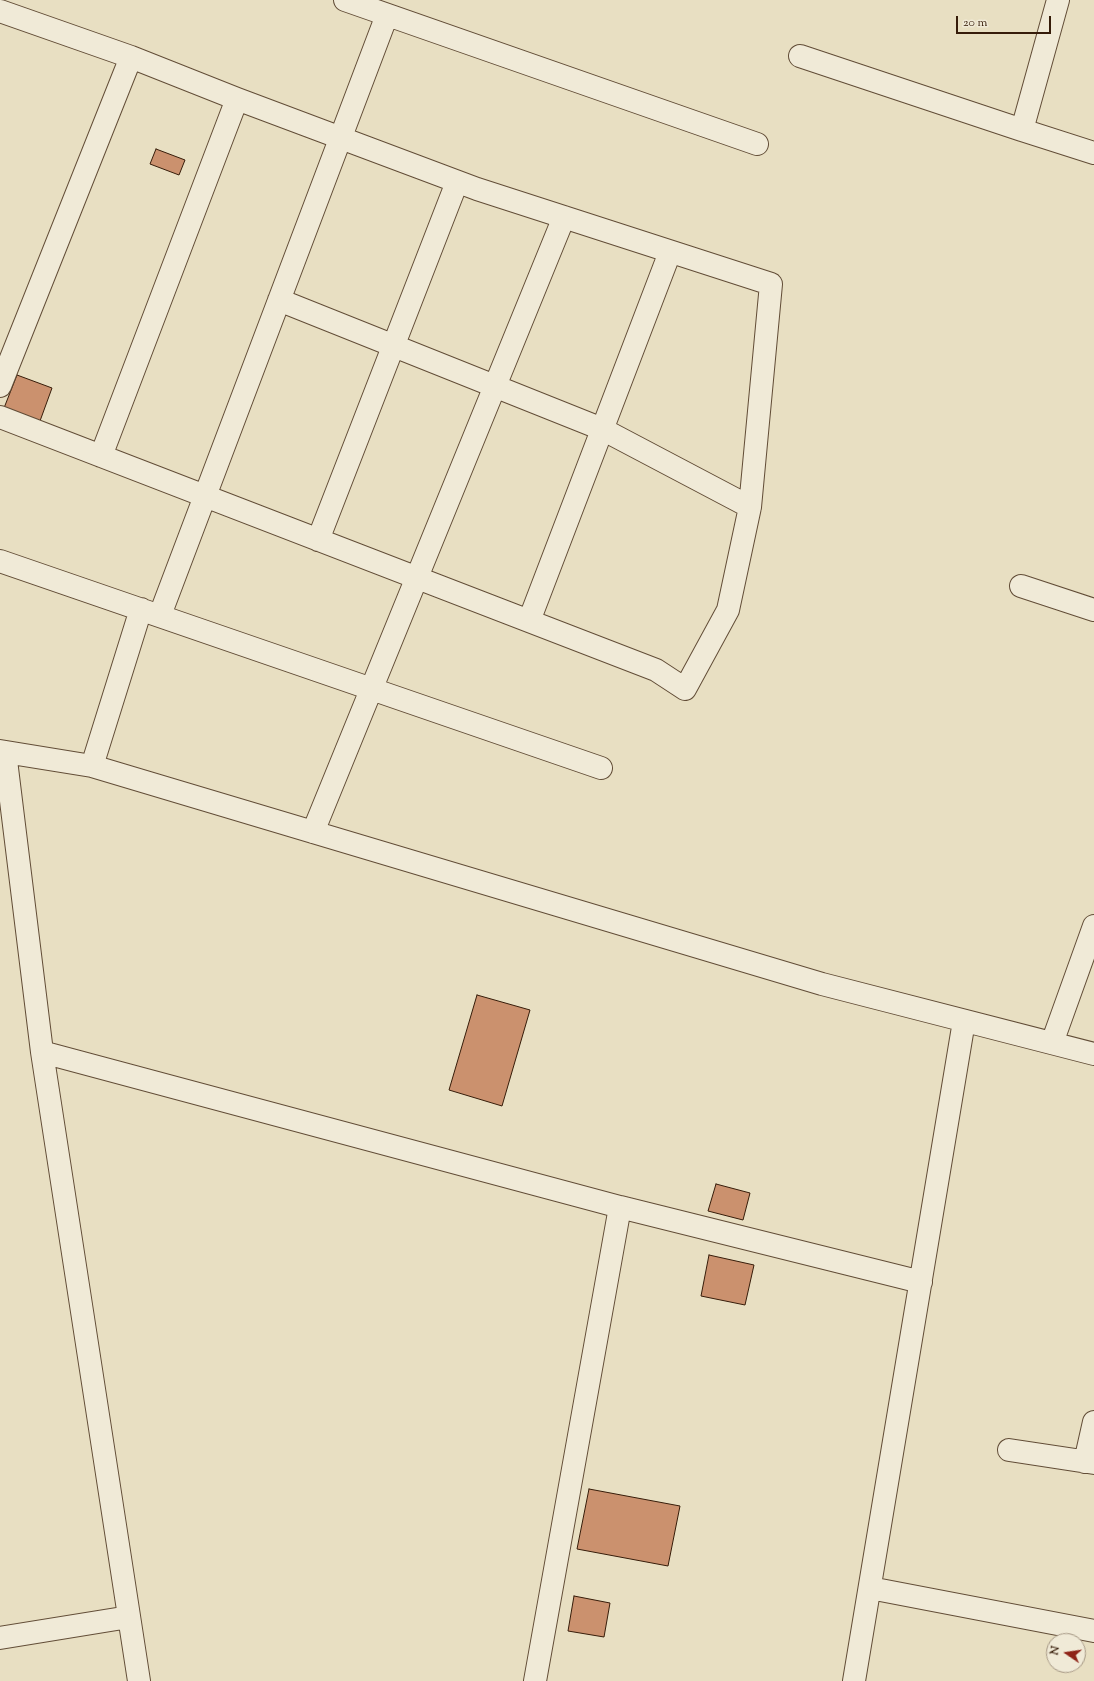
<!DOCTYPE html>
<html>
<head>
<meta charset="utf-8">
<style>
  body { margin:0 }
  #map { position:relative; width:1094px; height:1681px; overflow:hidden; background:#e8dfc2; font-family:"Sorts Mill Goudy",serif }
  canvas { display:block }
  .north { position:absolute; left:1046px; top:1633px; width:40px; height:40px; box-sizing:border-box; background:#f0ead7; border:1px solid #a69885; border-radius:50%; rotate:283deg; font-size:11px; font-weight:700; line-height:16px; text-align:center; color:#361c09 }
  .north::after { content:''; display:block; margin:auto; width:14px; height:18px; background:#8f2418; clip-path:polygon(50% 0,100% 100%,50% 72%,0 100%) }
  .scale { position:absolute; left:956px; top:16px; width:95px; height:18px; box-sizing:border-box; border:2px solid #361c09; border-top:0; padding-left:5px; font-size:12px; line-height:14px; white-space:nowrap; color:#361c09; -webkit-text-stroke:3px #f0ead7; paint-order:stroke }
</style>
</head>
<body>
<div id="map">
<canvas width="1094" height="1681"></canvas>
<div class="north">N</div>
<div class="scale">20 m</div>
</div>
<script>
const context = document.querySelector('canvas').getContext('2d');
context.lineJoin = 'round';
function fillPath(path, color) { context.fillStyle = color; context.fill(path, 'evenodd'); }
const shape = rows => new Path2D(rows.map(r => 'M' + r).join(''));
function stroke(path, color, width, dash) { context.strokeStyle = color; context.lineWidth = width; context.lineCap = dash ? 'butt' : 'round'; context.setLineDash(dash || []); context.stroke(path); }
const building = shape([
  [156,149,185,160,179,175,150,164,156,149],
  [17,375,52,388,40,421,4,408,17,375],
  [477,995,530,1010,502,1106,449,1090,477,995],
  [716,1184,750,1193,743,1220,708,1211,716,1184],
  [709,1255,754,1265,745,1305,701,1296,709,1255],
  [589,1489,680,1506,668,1566,577,1549,589,1489],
  [574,1596,610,1603,604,1637,568,1631,574,1596]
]);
const minor = shape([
  [345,0,757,144],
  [0,11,131,57,237,99,477,189,771,284,750,507,728,610,685,689,656,670,0,417],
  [800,56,1022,130,1058,0],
  [1022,130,1094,153],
  [279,300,602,429,750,507],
  [0,386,131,57],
  [101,456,237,99],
  [318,540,457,182],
  [0,561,601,768],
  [1021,586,1094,610],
  [160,615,387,15],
  [529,621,670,252],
  [0,751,92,766,822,984,1094,1054],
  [5,752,42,1052,139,1681],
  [92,766,141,609],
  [313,832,564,217],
  [1052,1043,1094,926],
  [42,1052,620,1207,535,1681],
  [620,1207,921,1282],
  [1009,1450,1094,1463],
  [1085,1462,1094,1422],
  [870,1588,1094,1631],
  [0,1638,129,1617],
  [854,1681,964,1021]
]);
fillPath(building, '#cb916e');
stroke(building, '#361c09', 1);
stroke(minor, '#624d37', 24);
stroke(minor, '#f0ead7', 22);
</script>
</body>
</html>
